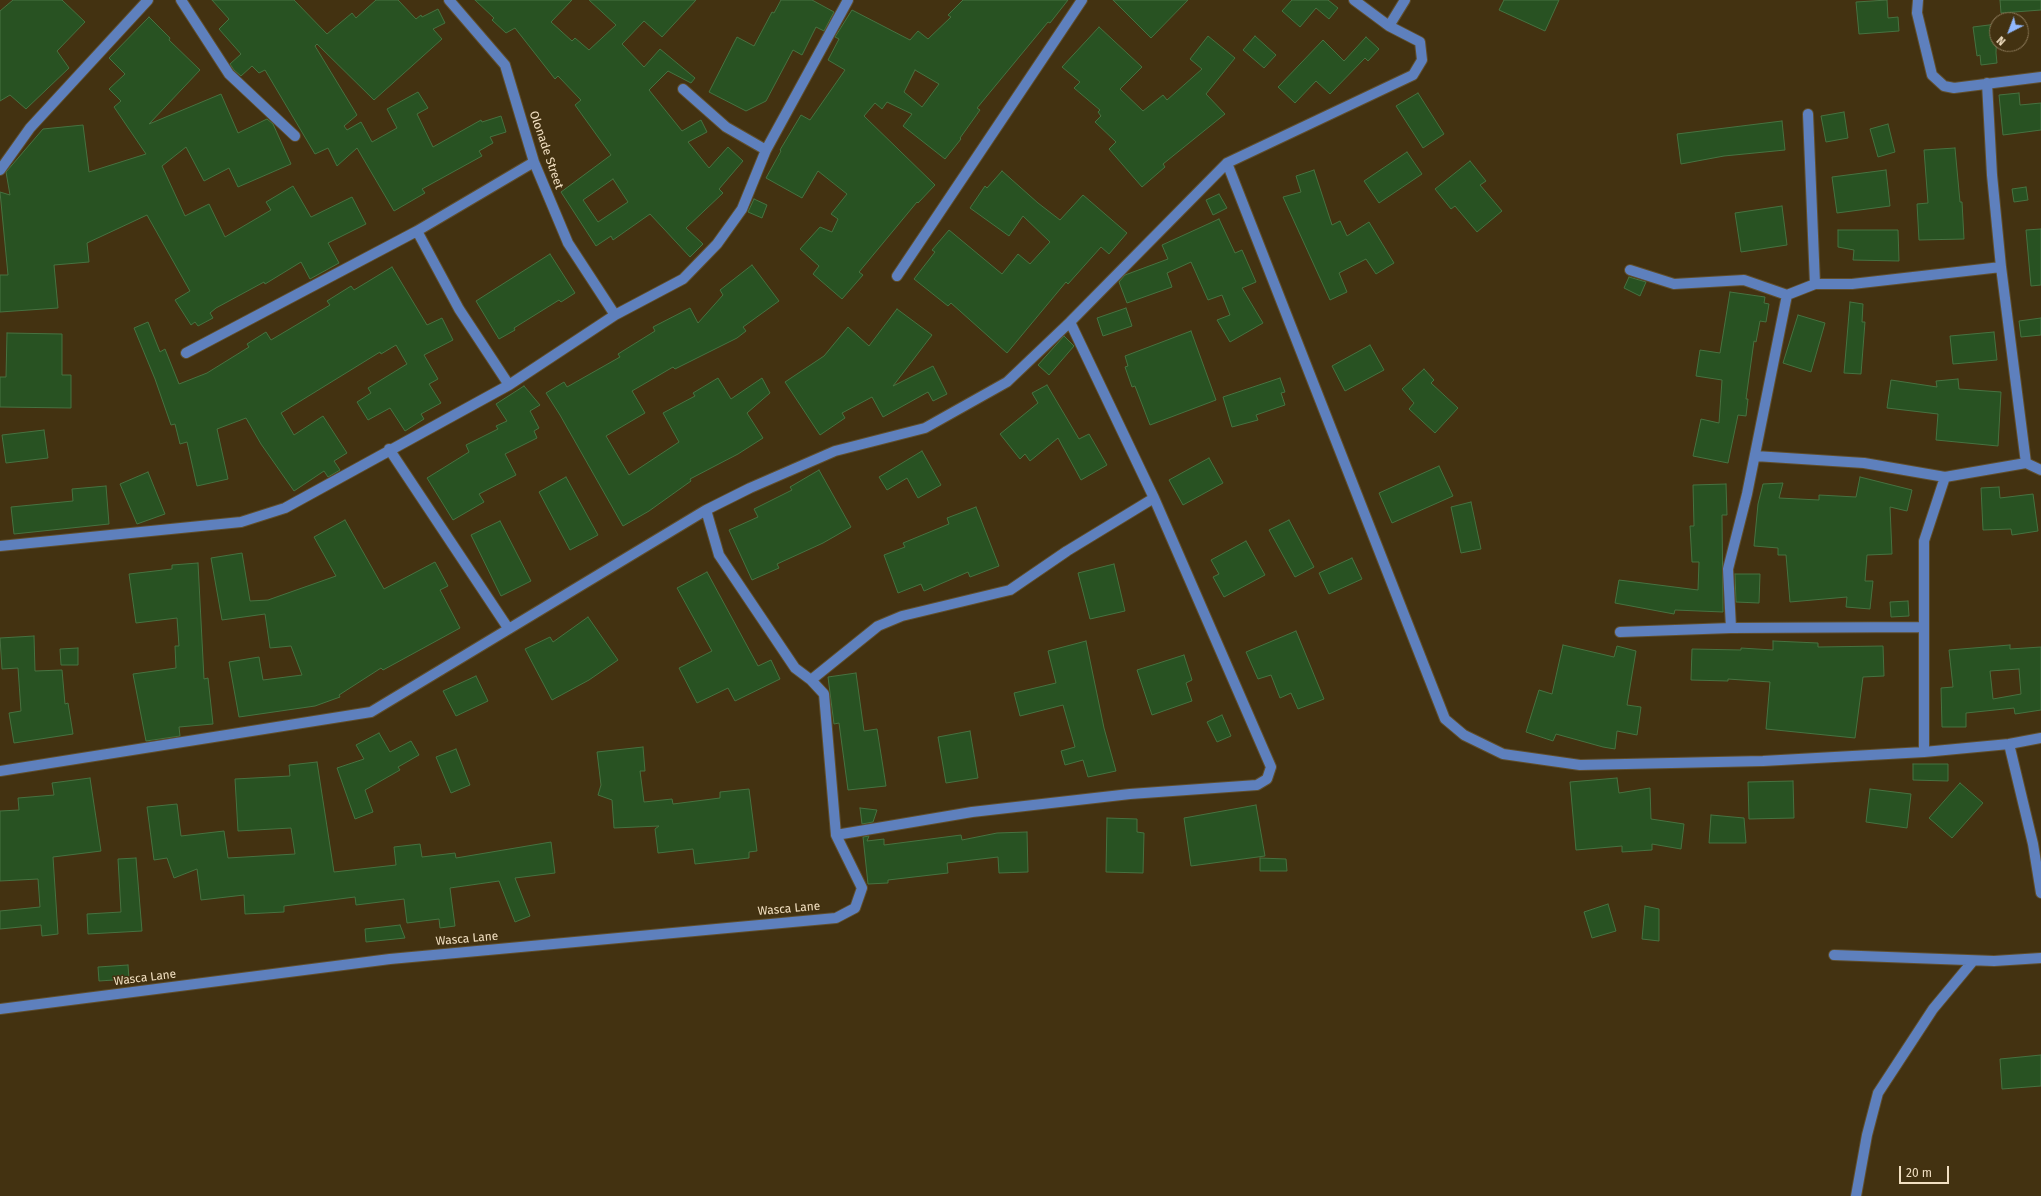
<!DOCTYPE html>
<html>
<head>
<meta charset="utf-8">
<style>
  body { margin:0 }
  #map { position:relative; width:2041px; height:1196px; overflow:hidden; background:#433211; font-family:"Fira Sans",sans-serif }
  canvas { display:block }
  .north { position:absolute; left:1989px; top:12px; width:40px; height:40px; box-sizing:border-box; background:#433211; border:1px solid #897757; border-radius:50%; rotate:222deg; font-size:11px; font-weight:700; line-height:16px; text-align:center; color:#f1dfc1 }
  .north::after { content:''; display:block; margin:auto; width:14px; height:18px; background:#91b8fd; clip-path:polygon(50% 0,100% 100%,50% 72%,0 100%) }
  .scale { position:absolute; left:1899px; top:1166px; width:50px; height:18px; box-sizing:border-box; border:2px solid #f1dfc1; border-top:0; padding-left:5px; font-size:12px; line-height:14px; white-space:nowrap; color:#f1dfc1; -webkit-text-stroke:3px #433211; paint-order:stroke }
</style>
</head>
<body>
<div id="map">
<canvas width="2041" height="1196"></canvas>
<div class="north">N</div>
<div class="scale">20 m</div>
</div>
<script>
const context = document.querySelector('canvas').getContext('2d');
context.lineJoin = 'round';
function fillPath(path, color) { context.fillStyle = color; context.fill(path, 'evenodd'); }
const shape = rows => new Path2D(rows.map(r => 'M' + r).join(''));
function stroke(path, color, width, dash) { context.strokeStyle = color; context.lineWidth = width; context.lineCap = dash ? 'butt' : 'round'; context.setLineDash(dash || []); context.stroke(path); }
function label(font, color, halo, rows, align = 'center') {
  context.font = font + ' "Fira Sans",sans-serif'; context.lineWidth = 3; context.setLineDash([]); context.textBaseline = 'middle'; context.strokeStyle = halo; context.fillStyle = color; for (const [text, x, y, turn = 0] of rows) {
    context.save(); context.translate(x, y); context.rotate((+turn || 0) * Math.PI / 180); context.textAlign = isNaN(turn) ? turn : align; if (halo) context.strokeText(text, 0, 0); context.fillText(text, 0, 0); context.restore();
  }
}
const building = shape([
  [13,0,62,0,85,22,57,51,69,68,26,109,10,95,0,101,0,11,13,0],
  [212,0,294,0,327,34,352,13,356,18,376,0,398,0,416,19,421,15,422,17,438,9,445,23,433,29,442,39,374,100,317,44,315,46,357,115,344,126,347,130,361,122,372,142,397,128,387,109,418,92,428,108,417,114,433,147,481,120,482,122,501,116,506,132,490,137,493,143,479,151,482,156,422,189,425,193,394,211,357,148,337,166,328,148,315,154,265,70,259,73,252,66,241,76,234,70,230,64,241,54,219,29,229,19,212,0],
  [475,0,572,0,551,22,572,41,575,38,589,50,616,25,589,0,696,0,662,37,644,21,622,44,644,67,660,49,695,78,691,83,668,71,649,90,682,131,701,120,707,132,688,142,709,168,728,147,743,161,719,189,723,193,686,228,703,244,690,257,650,214,613,240,611,236,596,246,561,192,611,155,575,105,581,100,558,76,555,79,515,28,506,33,492,20,494,18,475,0],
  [613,179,628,202,598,222,583,200,613,179],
  [781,0,812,0,834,12,824,31,816,27,802,55,793,50,766,101,746,111,709,92,737,37,754,46,772,12,774,13,781,0],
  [963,0,1068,0,1050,23,1048,22,977,108,980,110,960,138,961,139,945,159,903,126,912,114,887,102,882,109,875,103,864,116,935,185,918,203,917,202,859,272,863,275,842,299,813,274,819,266,800,249,820,227,832,232,838,219,831,214,847,194,818,171,802,198,766,178,781,151,780,150,801,115,810,120,845,70,828,60,839,39,835,37,852,10,910,40,918,31,928,39,951,17,948,15,963,0],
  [915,70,939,84,922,107,904,92,915,70],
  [1113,0,1188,0,1151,38,1113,0],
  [1292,0,1328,0,1338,8,1329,19,1316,8,1300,27,1282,11,1292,0],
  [1504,0,1559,0,1545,31,1499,10,1504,0],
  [1887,0,1888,18,1898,17,1899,31,1859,34,1856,2,1887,0],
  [2000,0,2041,0,2041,10,2001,13,2000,0],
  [149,17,170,38,169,40,200,70,149,124,221,94,238,133,267,119,273,124,291,164,238,187,229,168,204,181,186,147,162,166,185,216,209,204,225,237,271,210,266,202,293,186,311,217,352,197,366,224,328,243,339,263,310,279,301,262,265,284,264,282,216,308,210,313,213,318,198,326,195,322,191,325,175,300,190,291,147,215,87,243,89,262,54,265,58,308,0,312,0,275,8,275,0,192,10,195,6,172,43,129,83,125,89,172,146,154,114,107,121,101,109,89,125,74,109,58,149,17],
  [1997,24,1996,53,1997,63,1981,65,1980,55,1977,56,1973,27,1997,24],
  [1099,27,1142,67,1120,89,1143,111,1163,95,1167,100,1202,69,1190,59,1208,36,1235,58,1206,94,1225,114,1163,164,1165,167,1142,187,1109,149,1116,142,1095,122,1101,116,1098,112,1100,110,1074,88,1080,82,1062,67,1099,27],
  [1255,36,1276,55,1264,68,1243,50,1255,36],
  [1366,37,1379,49,1368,61,1365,58,1330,94,1316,81,1295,103,1278,87,1323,40,1344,61,1366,37],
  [1418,93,1444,134,1423,148,1396,106,1418,93],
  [2019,93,2020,105,2041,103,2041,130,2003,135,1999,95,2019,93],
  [1844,112,1848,138,1826,142,1821,116,1844,112],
  [1782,121,1785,150,1724,156,1681,164,1677,134,1782,121],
  [1888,124,1895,152,1878,157,1870,129,1888,124],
  [1955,148,1960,202,1962,202,1964,239,1919,240,1917,204,1928,203,1924,150,1955,148],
  [1407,152,1422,174,1379,203,1364,181,1407,152],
  [1470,161,1486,181,1480,185,1502,211,1477,232,1455,206,1451,209,1435,189,1470,161],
  [1314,170,1332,225,1340,221,1347,236,1369,222,1394,263,1376,274,1366,259,1339,273,1347,292,1330,300,1283,197,1301,192,1296,176,1314,170],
  [1886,170,1890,206,1837,213,1832,177,1886,170],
  [1002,171,1038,203,1060,220,1083,195,1127,233,1109,254,1101,247,1068,284,1066,282,1007,353,951,303,948,306,914,279,935,252,932,250,949,230,1002,274,1018,254,1030,264,1050,242,1023,216,1009,236,970,208,985,186,987,188,1002,171],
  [2026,187,2028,200,2014,202,2012,189,2026,187],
  [1219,194,1227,208,1213,215,1206,200,1219,194],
  [754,199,767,205,762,218,748,212,754,199],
  [1782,206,1787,245,1741,252,1735,213,1782,206],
  [1219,219,1235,253,1242,250,1256,282,1242,288,1263,323,1230,342,1217,320,1230,315,1222,295,1208,300,1191,262,1167,273,1172,287,1127,303,1119,282,1125,275,1168,259,1162,245,1219,219],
  [2041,229,2041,285,2031,286,2026,230,2041,229],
  [1838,230,1898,230,1899,261,1853,260,1854,250,1838,247,1838,230],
  [550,254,575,293,561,302,559,300,514,328,515,330,499,339,476,301,550,254],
  [752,265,779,301,743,327,746,331,737,338,675,369,673,367,632,391,645,413,606,436,629,475,679,442,663,413,695,396,693,393,718,378,731,399,762,378,770,393,747,413,763,438,738,454,690,479,691,481,649,511,623,526,560,415,546,393,564,382,567,387,620,357,618,354,655,331,653,327,690,308,698,323,723,295,720,290,752,265],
  [392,267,427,325,442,318,453,340,424,355,438,379,429,384,441,403,421,414,424,419,405,431,390,408,368,420,357,402,371,393,368,388,407,364,396,345,381,354,380,352,281,413,294,435,323,416,347,453,334,461,340,470,328,477,324,471,294,491,261,444,246,418,217,429,228,479,197,486,187,442,180,444,175,424,171,425,155,379,134,328,148,322,160,352,165,349,179,384,207,373,249,347,247,344,266,332,271,340,330,305,327,301,351,286,354,290,392,267],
  [1629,277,1646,282,1640,296,1624,288,1629,277],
  [1730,292,1765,297,1764,303,1769,304,1766,322,1760,321,1756,342,1754,341,1746,399,1748,399,1746,416,1738,415,1728,463,1693,456,1701,419,1719,423,1722,380,1696,376,1700,350,1720,353,1730,292],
  [1850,302,1863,304,1862,322,1865,322,1861,374,1844,373,1850,302],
  [1126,308,1132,326,1103,336,1097,318,1126,308],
  [897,309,932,335,893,386,933,366,947,394,933,401,928,392,883,417,872,397,842,413,845,418,820,435,785,382,824,356,848,327,869,346,897,309],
  [1798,315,1825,323,1811,372,1783,363,1798,315],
  [2041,318,2041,335,2021,337,2019,321,2041,318],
  [1191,331,1216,400,1150,425,1135,386,1132,387,1125,367,1128,366,1125,356,1191,331],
  [1994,332,1997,360,1953,364,1950,336,1994,332],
  [7,333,62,334,62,375,71,375,71,408,0,407,0,377,6,377,7,333],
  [1064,336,1074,346,1049,375,1038,365,1064,336],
  [1370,345,1384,370,1345,391,1332,366,1370,345],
  [1424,369,1434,380,1431,383,1458,408,1435,433,1409,409,1414,403,1402,389,1424,369],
  [1280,378,1285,392,1281,393,1285,405,1256,415,1258,420,1232,427,1223,397,1280,378],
  [1958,379,1959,389,2001,392,1998,446,1936,440,1938,414,1887,408,1891,380,1937,387,1936,381,1958,379],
  [1047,385,1079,439,1089,434,1107,465,1081,480,1058,438,1030,461,1025,454,1020,459,1000,434,1038,403,1032,393,1047,385],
  [524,386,540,405,530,411,539,428,534,431,537,438,505,454,516,475,479,494,484,502,453,520,427,478,469,452,466,445,498,429,496,426,507,421,496,404,524,386],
  [44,430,48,458,6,463,2,435,44,430],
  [922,451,941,485,918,498,907,478,887,490,879,477,922,451],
  [1209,458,1223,483,1183,505,1169,480,1209,458],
  [1439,466,1453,496,1392,523,1379,493,1439,466],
  [819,470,851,527,823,543,777,564,779,568,752,580,729,530,758,517,754,509,792,490,790,487,819,470],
  [148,472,165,514,137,524,120,484,148,472],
  [566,477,598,535,570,550,539,492,566,477],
  [1860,477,1912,490,1907,511,1890,507,1892,554,1867,555,1865,581,1873,581,1870,609,1846,607,1847,597,1790,602,1786,555,1778,555,1778,548,1754,546,1758,504,1763,484,1783,483,1779,498,1819,500,1819,495,1856,497,1860,477],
  [1726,484,1727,515,1722,515,1723,612,1675,610,1674,614,1615,603,1619,580,1698,590,1699,562,1692,562,1690,526,1694,526,1693,485,1726,484],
  [106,486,109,524,14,534,11,507,73,501,72,489,106,486],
  [1999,487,2000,498,2033,494,2038,531,2012,535,2011,529,1983,530,1981,488,1999,487],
  [1471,502,1481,549,1461,553,1451,507,1471,502],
  [976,507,999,566,970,577,968,572,924,591,921,584,898,593,884,555,905,547,903,543,949,524,947,518,976,507],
  [345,520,384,589,435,562,448,586,440,590,460,628,383,670,381,668,339,695,340,697,315,706,239,717,229,662,259,657,263,680,302,675,291,646,270,648,265,614,222,620,211,558,242,553,250,601,268,600,336,576,314,537,345,520],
  [1289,520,1314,567,1295,577,1269,530,1289,520],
  [500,521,531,581,501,596,471,535,500,521],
  [1246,541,1265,575,1224,597,1213,577,1219,574,1211,560,1246,541],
  [1352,558,1362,579,1329,594,1319,573,1352,558],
  [198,563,204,679,208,678,213,724,179,727,180,736,146,741,133,674,176,668,175,646,179,646,177,618,136,623,129,574,172,569,172,565,198,563],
  [1114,564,1125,611,1090,619,1078,573,1114,564],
  [707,572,758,666,771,660,780,679,735,701,728,688,697,703,679,668,712,651,677,588,707,572],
  [1735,574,1760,574,1759,603,1736,602,1735,574],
  [1908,601,1909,616,1891,617,1890,602,1908,601],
  [588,617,618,660,589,680,552,700,525,649,550,637,553,642,588,617],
  [1296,631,1324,699,1298,709,1291,693,1280,698,1271,675,1258,679,1246,652,1296,631],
  [34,636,35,671,62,670,65,704,68,703,73,734,14,743,9,713,21,711,18,668,2,669,0,638,34,636],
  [1086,641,1104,728,1116,771,1088,777,1083,760,1065,765,1061,751,1075,747,1063,705,1020,716,1014,693,1056,683,1048,651,1086,641],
  [1773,641,1818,643,1818,647,1883,646,1884,676,1863,677,1855,738,1766,729,1770,682,1728,679,1728,681,1691,680,1692,649,1741,650,1741,648,1773,650,1773,641],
  [1563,645,1614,657,1617,646,1636,651,1627,705,1641,707,1637,735,1617,731,1615,749,1603,747,1556,734,1553,741,1526,732,1539,690,1552,694,1563,645],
  [2010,645,2010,649,2041,647,2041,710,2015,714,2014,708,1966,713,1966,727,1942,727,1941,688,1953,687,1949,650,2010,645],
  [2019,669,2021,694,1993,699,1990,671,2019,669],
  [78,648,78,665,61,665,60,649,78,648],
  [1184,655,1192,680,1186,683,1192,701,1152,715,1137,670,1184,655],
  [856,673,864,731,877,729,886,786,848,790,839,723,834,724,828,677,856,673],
  [476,676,488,701,456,716,443,691,476,676],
  [1222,715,1231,736,1217,742,1207,722,1222,715],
  [970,731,978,778,946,783,938,737,970,731],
  [379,733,390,752,411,741,419,755,398,767,400,770,365,790,373,812,355,819,337,768,364,759,356,745,379,733],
  [643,747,645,771,640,771,644,802,672,799,673,804,720,798,720,792,749,789,757,851,749,852,749,858,695,864,693,849,658,853,655,829,659,826,614,828,612,800,598,795,601,785,597,752,643,747],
  [456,749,470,785,451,793,436,757,456,749],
  [317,762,334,872,396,865,394,847,420,844,422,857,455,853,456,858,551,842,555,873,515,878,530,916,515,922,499,881,450,888,455,926,440,928,439,919,407,923,404,899,356,905,355,897,284,906,284,912,245,914,244,895,201,900,197,869,174,878,167,858,154,860,147,807,177,804,181,836,224,831,228,858,295,854,291,828,238,831,235,779,290,776,289,765,317,762],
  [1913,764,1948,764,1948,781,1913,780,1913,764],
  [90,778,101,851,53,857,58,934,42,936,41,925,0,929,0,911,40,907,38,879,0,881,0,811,19,810,18,798,54,795,52,783,90,778],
  [1617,778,1619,793,1650,788,1651,819,1684,824,1681,849,1652,844,1652,850,1622,852,1622,846,1576,850,1570,782,1617,778],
  [1793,781,1794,818,1749,819,1748,782,1793,781],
  [1960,783,1983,803,1952,838,1929,818,1960,783],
  [1870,789,1911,794,1907,828,1866,822,1870,789],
  [1256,805,1265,856,1191,866,1184,818,1256,805],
  [860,808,877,810,873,822,862,824,860,808],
  [1711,815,1744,818,1746,843,1709,843,1711,815],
  [1107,818,1137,819,1137,832,1144,833,1143,873,1106,872,1107,818],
  [1027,832,1028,872,999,873,998,857,947,863,948,873,888,880,888,883,868,884,863,837,869,836,867,841,884,839,884,845,961,835,962,840,997,833,1027,832],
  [136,858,142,931,88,934,87,914,121,912,118,859,136,858],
  [1260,858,1286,859,1287,871,1260,871,1260,858],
  [1608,904,1616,931,1592,938,1584,912,1608,904],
  [1645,906,1659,909,1659,941,1642,939,1645,906],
  [400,925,405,938,366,942,365,929,400,925],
  [128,965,129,979,99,981,98,967,128,965],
  [2041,1055,2041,1086,2002,1089,2000,1059,2041,1055]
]);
const minor = shape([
  [181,0,229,74,295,136],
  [449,0,505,65,534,162,568,243,615,315],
  [1918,0,1917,13,1932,75,1944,86,1954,88,2041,77],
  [1389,26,1405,0],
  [1987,83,1992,175,2001,267,2026,463],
  [683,89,726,127,766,150],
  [1808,114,1815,284],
  [1227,163,1445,719,1464,735,1503,754,1580,765,1763,761,1924,752,2009,744,2041,738],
  [0,170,30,128,148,0],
  [417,231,459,309,509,385],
  [1630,270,1674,284,1744,280,1787,295],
  [897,276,1082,0],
  [186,353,417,231,534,162],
  [389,449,508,628],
  [1755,456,1864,463,1945,477,2026,463,2041,470],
  [0,546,241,522,285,508,509,385,615,315,683,279,717,244,742,209,766,150,848,0],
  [1731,628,1728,569,1747,494,1787,295,1815,284,1852,284,2001,267],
  [1620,632,1731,628,1923,627],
  [811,680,878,626,902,616,1010,590,1067,551,1154,498],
  [2009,744,2033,844,2041,893],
  [1924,752,1924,541,1945,477],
  [0,771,371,712,706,510,750,488,835,451,925,428,1007,382,1070,322,1227,163,1413,75,1422,60,1420,42,1389,26,1354,0],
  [836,835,972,812,1130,794,1257,785,1267,779,1271,767,1154,498,1070,322],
  [1834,955,1994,961,2041,958],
  [0,1009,390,959,836,918,855,908,862,888,836,835,824,694,811,680,795,668,719,555,706,510],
  [1856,1196,1867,1135,1878,1093,1933,1009,1973,961]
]);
const streetNames = [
  ["Olonade Street",546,150,71],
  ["Wasca Lane",789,909,-5],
  ["Wasca Lane",467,939,-5],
  ["Wasca Lane",145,978,-7]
];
fillPath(building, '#285222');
stroke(building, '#477241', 1);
stroke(minor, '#5f4e2d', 12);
stroke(minor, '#5e80bd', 10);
label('12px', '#f1dfc1', '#433211', streetNames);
</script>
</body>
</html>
